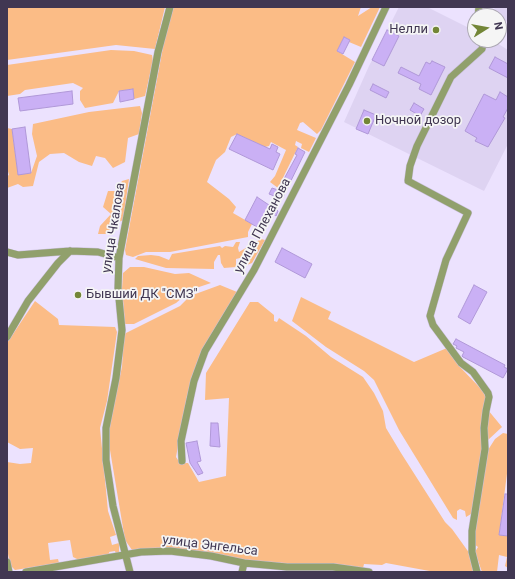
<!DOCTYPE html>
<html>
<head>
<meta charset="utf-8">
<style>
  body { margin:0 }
  #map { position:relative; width:515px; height:579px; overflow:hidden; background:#ece2fe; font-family:Roboto,sans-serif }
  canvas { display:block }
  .frame { position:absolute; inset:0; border:8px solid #413752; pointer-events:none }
  .north { position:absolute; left:467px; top:8px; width:40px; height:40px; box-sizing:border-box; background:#f5f5f5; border:1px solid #ada9b4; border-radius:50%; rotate:79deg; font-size:11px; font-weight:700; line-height:16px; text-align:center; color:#413752 }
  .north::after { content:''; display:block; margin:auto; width:14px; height:18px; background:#738637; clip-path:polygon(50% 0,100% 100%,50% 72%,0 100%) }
</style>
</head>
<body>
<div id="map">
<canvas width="515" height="579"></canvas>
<div class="frame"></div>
<div class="north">N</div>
</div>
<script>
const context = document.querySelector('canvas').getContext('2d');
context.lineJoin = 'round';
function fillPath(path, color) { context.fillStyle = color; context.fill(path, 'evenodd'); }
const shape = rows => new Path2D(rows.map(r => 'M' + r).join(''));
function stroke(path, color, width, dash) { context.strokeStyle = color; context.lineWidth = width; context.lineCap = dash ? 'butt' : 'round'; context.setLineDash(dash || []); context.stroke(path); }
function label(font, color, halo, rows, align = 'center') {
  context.font = font + ' Roboto,sans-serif'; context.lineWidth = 3.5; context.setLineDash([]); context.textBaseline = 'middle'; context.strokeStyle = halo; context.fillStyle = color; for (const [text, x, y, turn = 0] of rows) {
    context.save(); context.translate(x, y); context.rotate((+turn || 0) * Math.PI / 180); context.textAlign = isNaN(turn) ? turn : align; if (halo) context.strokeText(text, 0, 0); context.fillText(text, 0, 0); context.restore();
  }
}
const built = shape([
  [399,7,427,7,475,31,475,40,492,40,508,50,508,144,484,191,344,122,369,66],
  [495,7,508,7,508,22,499,19,499,16,492,16]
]);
const green = shape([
  [7,7,165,7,155,49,116,45,7,60],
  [174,7,361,7,358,16,372,7,380,7,361,47,349,42,350,40,344,37,337,51,355,62,321,130,317,134,303,122,300,123,297,130,316,138,309,152,301,148,302,144,296,141,295,145,298,147,278,188,270,182,275,176,286,150,271,142,269,146,265,147,237,134,231,137,225,152,216,160,207,182,229,199,236,207,233,213,252,224,248,232,248,237,170,252,146,252,133,257,126,255,125,250,166,31],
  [111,50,134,51,152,55,153,61,145,96,134,99,133,89,119,91,113,103,85,108,80,100,80,91,83,88,73,83,25,90,20,94,7,96,7,65],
  [140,106,142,113,139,134,128,138,125,162,113,168,105,158,96,156,92,166,79,162,64,153,50,154,39,162,33,186,23,187,18,184,7,188,7,176,9,175,7,168,7,128,12,129,18,174,31,173,37,156,32,134,33,124,89,112],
  [129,179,123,220,111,226,108,234,98,234,100,226,111,214,103,207,108,191,116,191,122,181],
  [261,239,265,240,252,263,247,265,245,259,240,258,236,259,236,267,224,268,221,263,220,255,218,255,214,262,214,269,166,268,135,259,138,256,151,255,159,256,169,260,172,254,220,246,222,248,225,246,233,247,236,242,240,242,238,248,239,252],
  [130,267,144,267,175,274,189,273,211,283,193,289,176,303,134,324,125,324,122,289,123,273],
  [220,285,237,292,211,335,200,357,187,396,176,457,180,463,188,463,199,482,226,476,229,398,205,400,206,373,250,302,258,302,274,315,274,321,277,322,279,318,306,336,331,357,363,377,374,393,383,411,386,428,401,453,445,522,452,529,470,554,474,572,435,572,386,563,382,565,364,564,363,568,284,564,245,560,175,549,132,550,125,540,110,450,110,419,122,367,124,334,180,306,190,296],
  [301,297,331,312,328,319,414,362,447,348,459,366,484,392,486,400,483,451,474,505,471,514,466,517,465,511,460,509,457,511,457,520,453,518,399,430,374,380,364,371,326,347,292,321],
  [35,301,58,319,59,325,115,327,117,332,107,401,100,428,108,511,116,535,110,537,112,545,119,543,119,553,116,554,115,551,109,552,110,556,81,561,73,557,70,540,48,543,50,560,58,559,59,563,15,570,10,565,7,548,7,462,20,464,31,463,33,448,20,449,7,442,7,343],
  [488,410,502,427,488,440,486,434],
  [503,433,508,434,508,466,499,535,508,536,508,568,505,566,507,557,499,555,497,572,482,572,475,552,478,547,474,544,479,502,488,450,495,439]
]);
const building = shape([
  [387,30,399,36,384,66,372,60,387,30],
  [344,37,350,40,343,54,337,51,344,37],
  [495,57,508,64,508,78,489,68,495,57],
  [432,61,445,67,431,95,419,89,421,84,398,73,401,67,419,76,426,62,430,64,432,61],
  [373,84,389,92,386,98,370,90,373,84],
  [133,89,134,99,120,102,119,91,133,89],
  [72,91,73,104,20,111,18,98,72,91],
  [500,92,508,97,508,108,503,117,505,118,488,147,475,141,477,138,465,131,484,94,496,100,500,92],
  [414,103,424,109,420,116,410,110,414,103],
  [364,110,376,115,368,134,356,129,364,110],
  [25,127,31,173,18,175,12,129,25,127],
  [237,134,270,149,272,144,278,147,276,152,280,154,273,170,229,149,237,134],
  [298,148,305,152,282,199,269,194,272,188,278,190,297,155,295,154,298,148],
  [257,197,278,211,276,216,272,213,266,225,260,222,257,227,245,220,257,197],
  [282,248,312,264,305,278,275,262,282,248],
  [474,285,487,292,470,324,458,317,474,285],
  [456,339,505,365,504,367,508,369,503,378,463,357,462,356,464,352,456,348,457,346,453,344,456,339],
  [211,423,218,423,220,447,210,446,211,423],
  [197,441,201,461,197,462,203,473,198,475,190,463,186,443,197,441],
  [505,494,508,494,508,536,499,535,505,494]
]);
const street = shape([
  [478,16,479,7],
  [7,252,18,255,70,251,98,252,119,258],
  [7,337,28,301,58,263,70,251],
  [182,461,181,441,194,381,205,351,254,270,349,85,386,7],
  [7,562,9,572],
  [26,572,141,552,170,551,211,556,244,563,287,567,333,567,369,572],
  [130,572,113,506,106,460,106,428,116,378,122,330,118,288,119,258,158,52,170,7],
  [242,572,244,563],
  [477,572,472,552,472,531,485,449,484,428,486,411,489,397,488,393,473,372,461,363,433,325,430,316,446,260,468,213,408,181,410,166,417,146,451,77,482,49,484,40]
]);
const markers = [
  [436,30,4,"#738637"],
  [367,121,4,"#738637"],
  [78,295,4,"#738637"]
];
const poiNames = [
  ["Нелли",428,30,"right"],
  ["Ночной дозор",375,121],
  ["Бывший ДК \"СМЗ\"",86,295]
];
const streetNames = [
  ["улица Плеханова",263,226,-62],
  ["улица Чкалова",114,228,-81],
  ["улица Энгельса",210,546,7]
];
fillPath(built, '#ded3f2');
fillPath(green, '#fbbc86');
fillPath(building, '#cab0f5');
stroke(building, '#b098d8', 1);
stroke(street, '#cac0dc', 8);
stroke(street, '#91a06c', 7);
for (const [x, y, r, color] of markers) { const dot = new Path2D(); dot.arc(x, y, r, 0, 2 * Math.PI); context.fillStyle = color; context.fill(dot); stroke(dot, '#f5f5f5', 1.5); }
label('13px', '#413752', '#f5f5f5', poiNames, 'left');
label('13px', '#413752', '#f5f5f5', streetNames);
</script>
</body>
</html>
